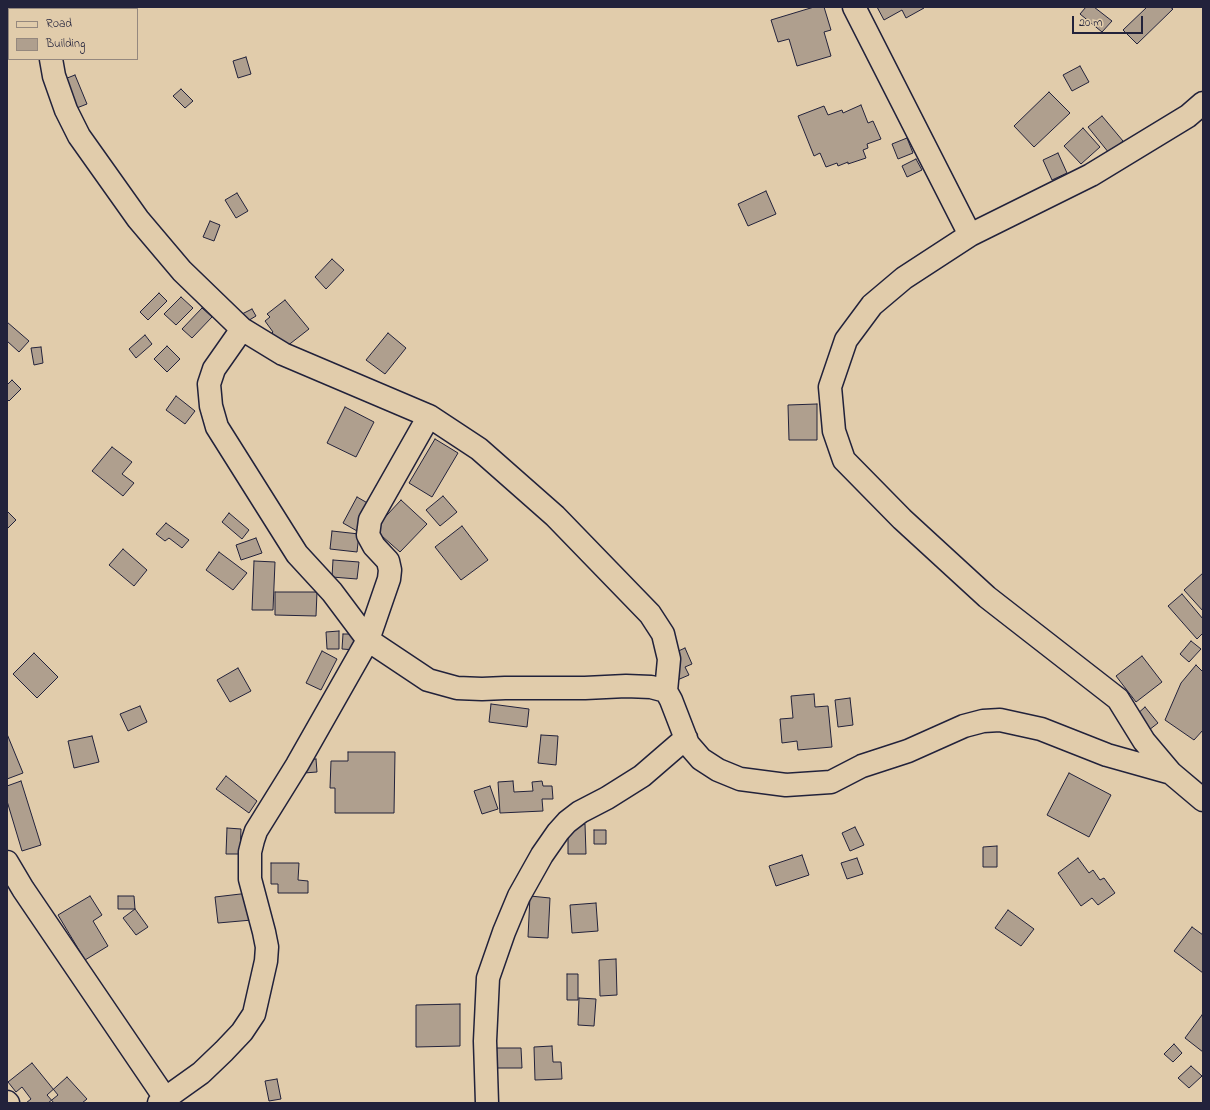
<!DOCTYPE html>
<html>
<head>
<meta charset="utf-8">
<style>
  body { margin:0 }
  #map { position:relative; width:1210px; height:1110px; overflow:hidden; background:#e1ccab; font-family:"Indie Flower",sans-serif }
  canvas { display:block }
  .frame { position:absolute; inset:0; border:8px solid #22223b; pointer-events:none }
  .legend { position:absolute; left:8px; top:8px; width:130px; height:52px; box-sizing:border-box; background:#e1ccab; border:1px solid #95887e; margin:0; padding:5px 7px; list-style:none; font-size:12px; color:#22223b }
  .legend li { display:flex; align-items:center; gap:8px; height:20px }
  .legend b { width:20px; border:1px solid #95887e }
  .scale { position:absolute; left:1072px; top:16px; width:71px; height:18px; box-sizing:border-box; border:2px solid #22223b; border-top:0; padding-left:5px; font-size:12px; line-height:14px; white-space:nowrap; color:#22223b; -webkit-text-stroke:3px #e1ccab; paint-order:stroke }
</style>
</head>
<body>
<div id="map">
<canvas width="1210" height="1110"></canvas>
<div class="frame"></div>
<ul class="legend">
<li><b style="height:5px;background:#e1ccab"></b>Road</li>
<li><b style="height:11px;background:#af9f8e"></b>Building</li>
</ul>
<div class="scale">20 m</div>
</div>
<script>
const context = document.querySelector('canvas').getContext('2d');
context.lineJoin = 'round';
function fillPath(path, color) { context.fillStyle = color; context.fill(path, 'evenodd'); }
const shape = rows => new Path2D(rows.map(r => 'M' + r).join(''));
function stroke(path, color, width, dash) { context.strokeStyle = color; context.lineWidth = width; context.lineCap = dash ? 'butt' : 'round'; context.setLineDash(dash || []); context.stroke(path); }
const building = shape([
  [814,7,824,7,831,30,824,32,831,56,797,66,789,39,778,42,771,20,814,7],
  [877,7,923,7,924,8,906,18,902,10,884,20,877,7],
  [1086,7,1094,7,1112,21,1102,32,1080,14,1086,7],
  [1147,7,1170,7,1173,9,1137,44,1123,30,1147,7],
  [246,57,251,74,238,78,233,61,246,57],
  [1080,66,1089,82,1072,91,1063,75,1080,66],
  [75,75,87,104,69,111,57,82,75,75],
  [181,89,193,101,185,108,173,96,181,89],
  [1049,92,1070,113,1034,147,1014,126,1049,92],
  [861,105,868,123,873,121,881,139,867,144,868,148,863,150,866,158,848,164,848,162,838,166,837,163,826,167,820,153,814,156,798,116,824,106,828,115,842,110,843,113,861,105],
  [1102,116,1123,141,1109,153,1088,127,1102,116],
  [1083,128,1100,147,1081,164,1064,146,1083,128],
  [907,138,913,153,898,159,892,144,907,138],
  [1058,153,1067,173,1052,180,1043,160,1058,153],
  [916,159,922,170,907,177,902,166,916,159],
  [766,191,776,214,748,226,738,204,766,191],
  [237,193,248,211,236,218,225,200,237,193],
  [210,221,220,225,214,241,203,237,210,221],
  [332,259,344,270,326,289,315,277,332,259],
  [159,293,167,301,148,320,140,312,159,293],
  [181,297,193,308,176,325,164,314,181,297],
  [285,300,309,329,282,350,270,335,273,332,265,321,270,317,267,314,285,300],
  [202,308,212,317,192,338,182,329,202,308],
  [252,309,256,316,246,322,242,314,252,309],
  [7,322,29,341,19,352,7,341,7,322],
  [388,333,406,348,385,374,366,360,388,333],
  [145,335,152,344,136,358,129,349,145,335],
  [167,346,180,359,167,372,154,359,167,346],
  [41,347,43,363,34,365,31,348,41,347],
  [12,380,21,389,9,401,7,399,7,385,12,380],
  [176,396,195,411,185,424,166,410,176,396],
  [817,404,817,440,789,440,788,405,817,404],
  [345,407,374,422,356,457,327,443,345,407],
  [435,439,458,453,432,497,409,483,435,439],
  [112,447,132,462,122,474,134,483,123,496,92,471,112,447],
  [443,496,457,512,440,526,426,510,443,496],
  [357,497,371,505,357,531,343,523,357,497],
  [401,500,427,524,400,552,374,529,401,500],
  [7,511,16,520,7,529,7,511],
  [229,513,249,530,242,539,222,522,229,513],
  [166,523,189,540,182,548,169,538,165,541,156,534,166,523],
  [462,526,488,560,461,580,435,547,462,526],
  [332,531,359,534,357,552,330,549,332,531],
  [256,538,262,553,241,560,236,545,256,538],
  [123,549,147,570,134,586,109,565,123,549],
  [219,552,247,573,233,590,206,570,219,552],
  [333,560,359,562,357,579,332,577,333,560],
  [254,561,275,562,273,610,252,610,254,561],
  [1203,573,1203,611,1184,590,1203,573],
  [275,592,317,592,316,616,275,615,275,592],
  [1182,594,1203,619,1203,633,1197,639,1168,606,1182,594],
  [339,631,339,649,327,649,326,632,339,631],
  [343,634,357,634,356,650,342,649,343,634],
  [1191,641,1201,649,1189,662,1180,654,1191,641],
  [685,648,692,664,685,667,689,675,675,681,674,653,685,648],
  [322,651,337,659,321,690,306,683,322,651],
  [34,653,58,677,37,698,13,674,34,653],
  [1142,656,1162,682,1136,702,1116,676,1142,656],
  [1196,665,1203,672,1203,730,1194,740,1165,720,1181,683,1196,665],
  [238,668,251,691,230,702,217,680,238,668],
  [814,694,815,707,828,706,832,747,798,750,797,741,782,743,780,719,793,718,791,696,814,694],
  [850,698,853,725,838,727,835,700,850,698],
  [491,704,529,709,527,727,489,722,491,704],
  [140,706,147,722,128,731,120,714,140,706],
  [1145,707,1158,723,1149,730,1136,715,1145,707],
  [7,734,23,773,7,779,7,734],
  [541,735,558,736,556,765,538,763,541,735],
  [92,736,99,762,74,768,68,741,92,736],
  [348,752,395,752,394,813,335,813,335,788,330,788,331,761,348,761,348,752],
  [316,759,317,772,304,773,302,760,316,759],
  [1069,773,1111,795,1089,837,1047,815,1069,773],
  [226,776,257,801,249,813,216,789,226,776],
  [21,781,41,845,22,851,7,801,7,786,21,781],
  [513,781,514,792,533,791,532,782,542,781,543,786,552,786,553,799,542,799,543,811,500,813,498,782,513,781],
  [490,786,498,809,482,814,474,791,490,786],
  [568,824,585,824,586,854,568,854,568,824],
  [855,827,864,845,850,851,842,833,855,827],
  [227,828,241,829,240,854,226,854,227,828],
  [594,830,606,830,606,844,594,844,594,830],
  [997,846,997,867,983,867,983,847,997,846],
  [802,855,809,875,776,886,769,866,802,855],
  [857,858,863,874,847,879,841,863,857,858],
  [1078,858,1089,873,1093,870,1100,880,1104,878,1115,893,1098,905,1092,898,1081,906,1058,873,1078,858],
  [271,863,299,863,298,880,308,881,308,893,278,893,278,884,271,884,271,863],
  [249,893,252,920,218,923,215,897,249,893],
  [90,896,102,915,93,921,108,946,85,960,58,915,90,896],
  [118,896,134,896,135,909,118,909,118,896],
  [530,896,550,898,548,938,528,937,530,896],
  [596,903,598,931,572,933,570,905,596,903],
  [135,909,148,927,136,935,123,918,135,909],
  [1008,910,1034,929,1021,946,995,928,1008,910],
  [1192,927,1203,935,1203,973,1174,951,1192,927],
  [616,959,617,995,600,996,599,960,616,959],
  [567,974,578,974,578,1000,567,1000,567,974],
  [579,998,596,999,594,1026,578,1025,579,998],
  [460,1004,460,1046,416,1047,416,1005,460,1004],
  [1202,1015,1203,1016,1203,1052,1185,1038,1202,1015],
  [1174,1044,1182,1053,1173,1062,1164,1054,1174,1044],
  [552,1046,553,1062,561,1062,562,1079,535,1080,534,1047,552,1046],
  [494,1048,521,1048,522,1068,494,1068,494,1048],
  [32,1063,58,1095,48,1103,26,1103,31,1099,22,1087,16,1092,8,1082,32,1063],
  [1191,1066,1202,1076,1189,1088,1178,1078,1191,1066],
  [67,1077,87,1099,82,1103,54,1103,47,1095,67,1077],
  [277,1079,281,1099,269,1101,265,1081,277,1079]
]);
const minor = shape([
  [40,7,40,9],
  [854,7,970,235],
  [51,59,54,76,66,110,79,136,138,219,182,271,242,329,283,354,429,416,479,449,555,516,650,614,663,634,669,659,666,691],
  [242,329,214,369,209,384,211,406,217,427,297,554,332,592,368,640,428,680,457,688,482,689,505,688,585,688,626,686,651,687,666,691,671,700,688,744,701,759,718,770,740,779,786,785,831,782,862,766,908,751,964,726,983,721,1000,720,1041,729,1107,755,1171,773,1203,800],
  [1171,773,1144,741,1118,699,987,597,902,519,844,460,834,431,830,387,846,340,872,305,904,278,970,235,1091,175,1188,116,1203,103],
  [7,862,23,889,165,1098],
  [7,1102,8,1103],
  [159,1103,201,1073,224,1051,242,1032,254,1014,266,961,267,947,264,932,250,879,250,852,253,840,256,831,297,765,368,640,389,579,390,570,388,561,374,546,368,535,370,520,429,416],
  [487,1103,485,1041,488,978,504,932,519,896,542,855,558,832,567,822,580,812,607,798,642,776,686,738]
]);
fillPath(building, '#af9f8e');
stroke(building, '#22223b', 1);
stroke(minor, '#22223b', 25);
stroke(minor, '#e1ccab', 22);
</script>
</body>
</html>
